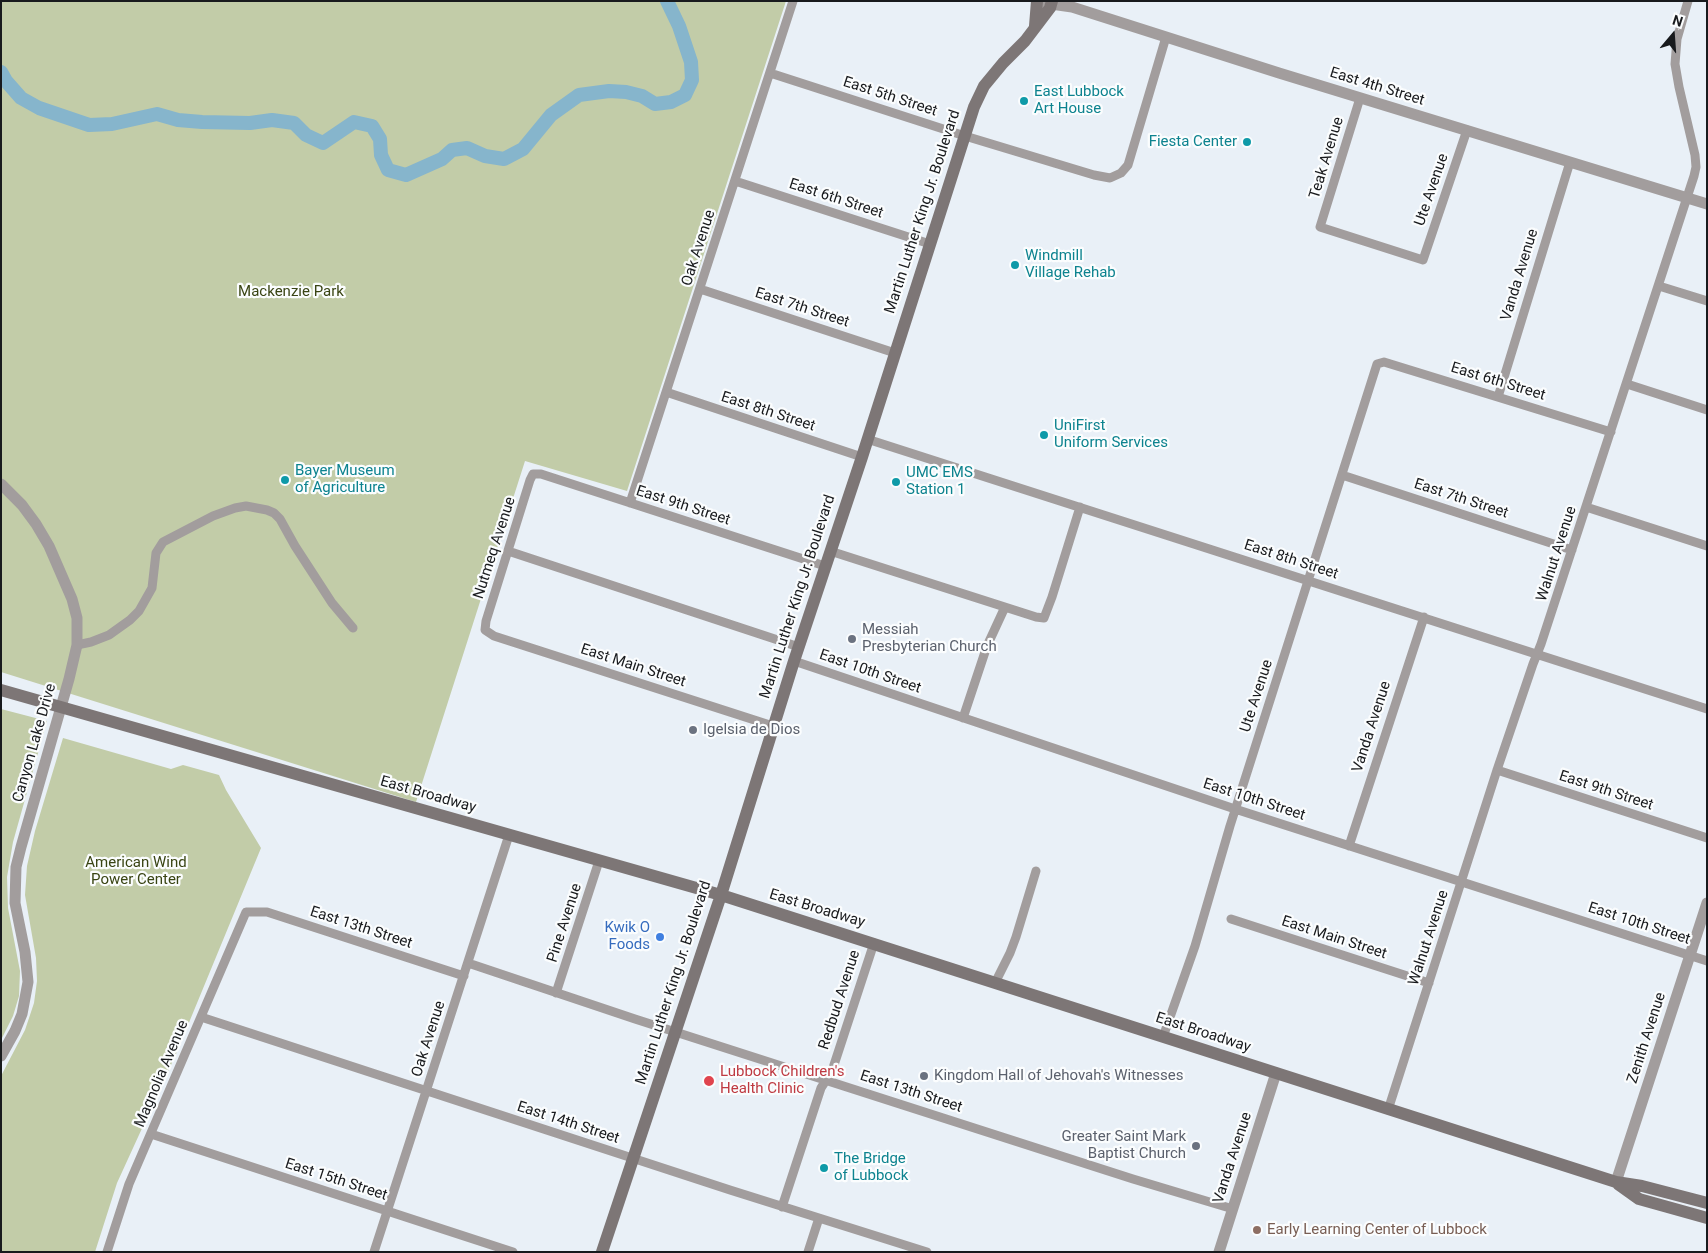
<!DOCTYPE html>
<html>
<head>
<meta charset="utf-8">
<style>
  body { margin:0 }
  #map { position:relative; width:1708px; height:1253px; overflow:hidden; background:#e9f0f7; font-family:Roboto,sans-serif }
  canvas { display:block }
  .frame { position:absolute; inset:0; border:2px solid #181a1d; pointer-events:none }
  .north { position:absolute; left:1648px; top:10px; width:50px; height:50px; -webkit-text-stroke:4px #fbfdfe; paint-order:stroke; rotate:18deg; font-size:14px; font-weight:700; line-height:20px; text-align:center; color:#181a1d }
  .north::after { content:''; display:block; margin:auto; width:18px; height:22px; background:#181a1d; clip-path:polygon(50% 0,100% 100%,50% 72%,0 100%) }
</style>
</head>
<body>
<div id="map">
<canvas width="1708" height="1253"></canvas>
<div class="frame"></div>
<div class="north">N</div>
</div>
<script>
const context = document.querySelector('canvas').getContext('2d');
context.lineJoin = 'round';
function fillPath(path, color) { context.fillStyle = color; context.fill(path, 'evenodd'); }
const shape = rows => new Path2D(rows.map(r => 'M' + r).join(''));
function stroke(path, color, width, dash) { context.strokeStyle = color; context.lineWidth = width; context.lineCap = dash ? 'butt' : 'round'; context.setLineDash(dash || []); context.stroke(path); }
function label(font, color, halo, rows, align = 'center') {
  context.font = font + ' Roboto,sans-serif'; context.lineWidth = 4.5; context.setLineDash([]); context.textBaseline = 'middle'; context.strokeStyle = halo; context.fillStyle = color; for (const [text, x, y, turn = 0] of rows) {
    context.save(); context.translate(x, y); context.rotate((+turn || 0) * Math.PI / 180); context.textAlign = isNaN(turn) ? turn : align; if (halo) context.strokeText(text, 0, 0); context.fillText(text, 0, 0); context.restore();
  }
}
const green = shape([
  [1,1,786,1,627,491,525,461,416,802,1,672],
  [1,709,47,721,13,842,7,877,8,908,20,971,19,996,13,1016,1,1040],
  [63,738,171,769,183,765,219,775,226,790,261,848,176,1054,117,1183,95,1252,1,1252,1,1076,25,1030,34,1003,37,981,36,958,25,895,27,866,35,831]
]);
const river = shape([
  [1,72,6,81,21,98,39,108,89,125,112,124,157,114,178,120,202,122,250,123,272,120,294,123,306,135,323,143,354,122,372,126,380,139,381,155,388,170,406,175,442,159,452,150,467,148,485,156,504,159,523,149,551,115,579,95,609,91,626,92,642,96,655,104,671,102,685,95,692,80,691,62,679,26,667,1]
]);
const minor = shape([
  [770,73,965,136,1094,175,1110,178,1121,173,1128,165,1166,37],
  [1360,98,1320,227,1423,260,1467,130],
  [735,181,930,244],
  [1659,286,1707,301],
  [700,289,895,353],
  [1627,384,1707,410],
  [666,392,862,457],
  [1498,397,1570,162],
  [867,439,1707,709],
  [1342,475,1572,550],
  [630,503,793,1],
  [1586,507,1707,546],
  [508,551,799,647],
  [830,551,1036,617,1044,618,1052,597,1080,507],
  [77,645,91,642,109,635,130,620,139,611,152,588,156,553,163,542,213,516,235,508,246,506,267,510,274,513,280,519,295,546,332,603,353,628],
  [794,661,1235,809,1707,961],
  [963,718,987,646,1005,607],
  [773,726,494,636,485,630,486,621,530,480,533,474,541,474,825,566],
  [1497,770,1707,838],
  [1349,846,1424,617],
  [1231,919,1429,983],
  [468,963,635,1019,1133,1179,1233,1209],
  [995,983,1010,953,1016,937,1036,871],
  [556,993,599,861],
  [201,1017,730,1190,927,1252],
  [1163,1037,1195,946,1230,826,1377,364,1384,362,1611,432],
  [1388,1110,1497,770,1533,664,1541,644,1694,176,1696,167,1695,155,1679,87,1675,64,1677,39,1688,1],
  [151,1134,513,1252],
  [782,1207,821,1088,832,1071,874,943],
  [107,1252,129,1184,246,912,267,912,464,976],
  [374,1252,509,835],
  [808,1252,819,1218]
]);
const tertiary = shape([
  [1037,4,1051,4,1072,7,1279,73,1707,204],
  [1,484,22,505,36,524,49,546,72,599,77,618,77,645,69,679,21,847,16,867,15,903,25,952,28,982,22,1014,15,1031,1,1056],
  [1616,1182,1707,903],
  [1219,1252,1276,1073]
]);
const secondary = shape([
  [1035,26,1037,1],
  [1,690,721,895,1616,1182,1642,1186,1707,1203],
  [1618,1184,1639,1199,1707,1218],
  [602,1252,721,895,794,661,862,457,974,107,984,86,1003,63,1025,41,1050,8,1052,1]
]);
const markers = [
  [1024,101,5,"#0f9aa8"],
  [1247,142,5,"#0f9aa8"],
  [1015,265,5,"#0f9aa8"],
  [1044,435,5,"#0f9aa8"],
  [285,480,5,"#0f9aa8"],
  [896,482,5,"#0f9aa8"],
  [852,639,5,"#6b7280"],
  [693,730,5,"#6b7280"],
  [660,937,5,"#3f7fe0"],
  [924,1076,5,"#6b7280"],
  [709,1081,6,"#e0444e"],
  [1196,1146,5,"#6b7280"],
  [824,1168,5,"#0f9aa8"],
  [1257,1230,5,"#8d6e63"]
];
const streetNames = [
  ["East 4th Street",1377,87,17],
  ["East 5th Street",890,97,18],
  ["Teak Avenue",1327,158,-73],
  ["Ute Avenue",1432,190,-71],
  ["East 6th Street",836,199,18],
  ["Martin Luther King Jr. Boulevard",923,212,-72],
  ["Oak Avenue",699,248,-72],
  ["Vanda Avenue",1520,275,-73],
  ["East 7th Street",802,308,18],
  ["East 6th Street",1498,382,17],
  ["East 8th Street",768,412,18],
  ["East 7th Street",1461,499,18],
  ["East 9th Street",683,506,18],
  ["Nutmeq Avenue",495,548,-72],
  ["Walnut Avenue",1557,554,-72],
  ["East 8th Street",1291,560,18],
  ["Martin Luther King Jr. Boulevard",798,597,-72],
  ["East Main Street",633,666,18],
  ["East 10th Street",870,672,19],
  ["Ute Avenue",1257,696,-72],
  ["Vanda Avenue",1372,727,-72],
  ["Canyon Lake Drive",35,743,-74],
  ["East 9th Street",1606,791,18],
  ["East Broadway",428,795,16],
  ["East 10th Street",1254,800,18],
  ["East Broadway",817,909,17],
  ["Pine Avenue",565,923,-72],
  ["East 10th Street",1639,924,18],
  ["East 13th Street",361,928,18],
  ["East Main Street",1334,938,18],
  ["Walnut Avenue",1429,938,-72],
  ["Martin Luther King Jr. Boulevard",674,983,-72],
  ["Redbud Avenue",840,1000,-72],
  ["East Broadway",1203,1033,18],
  ["Zenith Avenue",1647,1038,-72],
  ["Oak Avenue",429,1039,-72],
  ["Magnolia Avenue",162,1074,-67],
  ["East 13th Street",911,1092,18],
  ["East 14th Street",568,1123,18],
  ["Vanda Avenue",1233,1158,-72],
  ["East 15th Street",336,1180,18]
];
const cultureNames = [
  ["East Lubbock",1034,92],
  ["Art House",1034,109],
  ["Fiesta Center",1237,142,"right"],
  ["Windmill",1025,256],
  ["Village Rehab",1025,273],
  ["UniFirst",1054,426],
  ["Uniform Services",1054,443],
  ["Bayer Museum",295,471],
  ["of Agriculture",295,488],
  ["UMC EMS",906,473],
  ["Station 1",906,490],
  ["The Bridge",834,1159],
  ["of Lubbock",834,1176]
];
const parkNames = [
  ["Mackenzie Park",291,292],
  ["American Wind",136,863],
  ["Power Center",136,880]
];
const worshipNames = [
  ["Messiah",862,630],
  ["Presbyterian Church",862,647],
  ["Igelsia de Dios",703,730],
  ["Kingdom Hall of Jehovah's Witnesses",934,1076],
  ["Greater Saint Mark",1186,1137,"right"],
  ["Baptist Church",1186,1154,"right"]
];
const shopNames = [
  ["Kwik O",650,928],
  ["Foods",650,945]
];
const healthNames = [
  ["Lubbock Children's",720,1072],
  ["Health Clinic",720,1089]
];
const educationNames = [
  ["Early Learning Center of Lubbock",1267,1230]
];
fillPath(green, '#c2cca8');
stroke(river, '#86b5cc', 14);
stroke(minor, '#a29d9d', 9);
stroke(tertiary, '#a29d9d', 11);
stroke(secondary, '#7d7676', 12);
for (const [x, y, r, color] of markers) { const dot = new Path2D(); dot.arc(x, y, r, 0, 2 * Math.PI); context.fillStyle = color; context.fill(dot); stroke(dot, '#fbfdfe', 2); }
label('15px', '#181a1d', '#fbfdfe', streetNames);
label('15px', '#0d838f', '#fbfdfe', cultureNames, 'left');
label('15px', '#394413', '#fbfdfe', parkNames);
label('15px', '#5b616d', '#fbfdfe', worshipNames, 'left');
label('15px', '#366cbe', '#fbfdfe', shopNames, 'right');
label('15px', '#be3a42', '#fbfdfe', healthNames, 'left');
label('15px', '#785e54', '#fbfdfe', educationNames, 'left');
</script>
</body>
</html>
